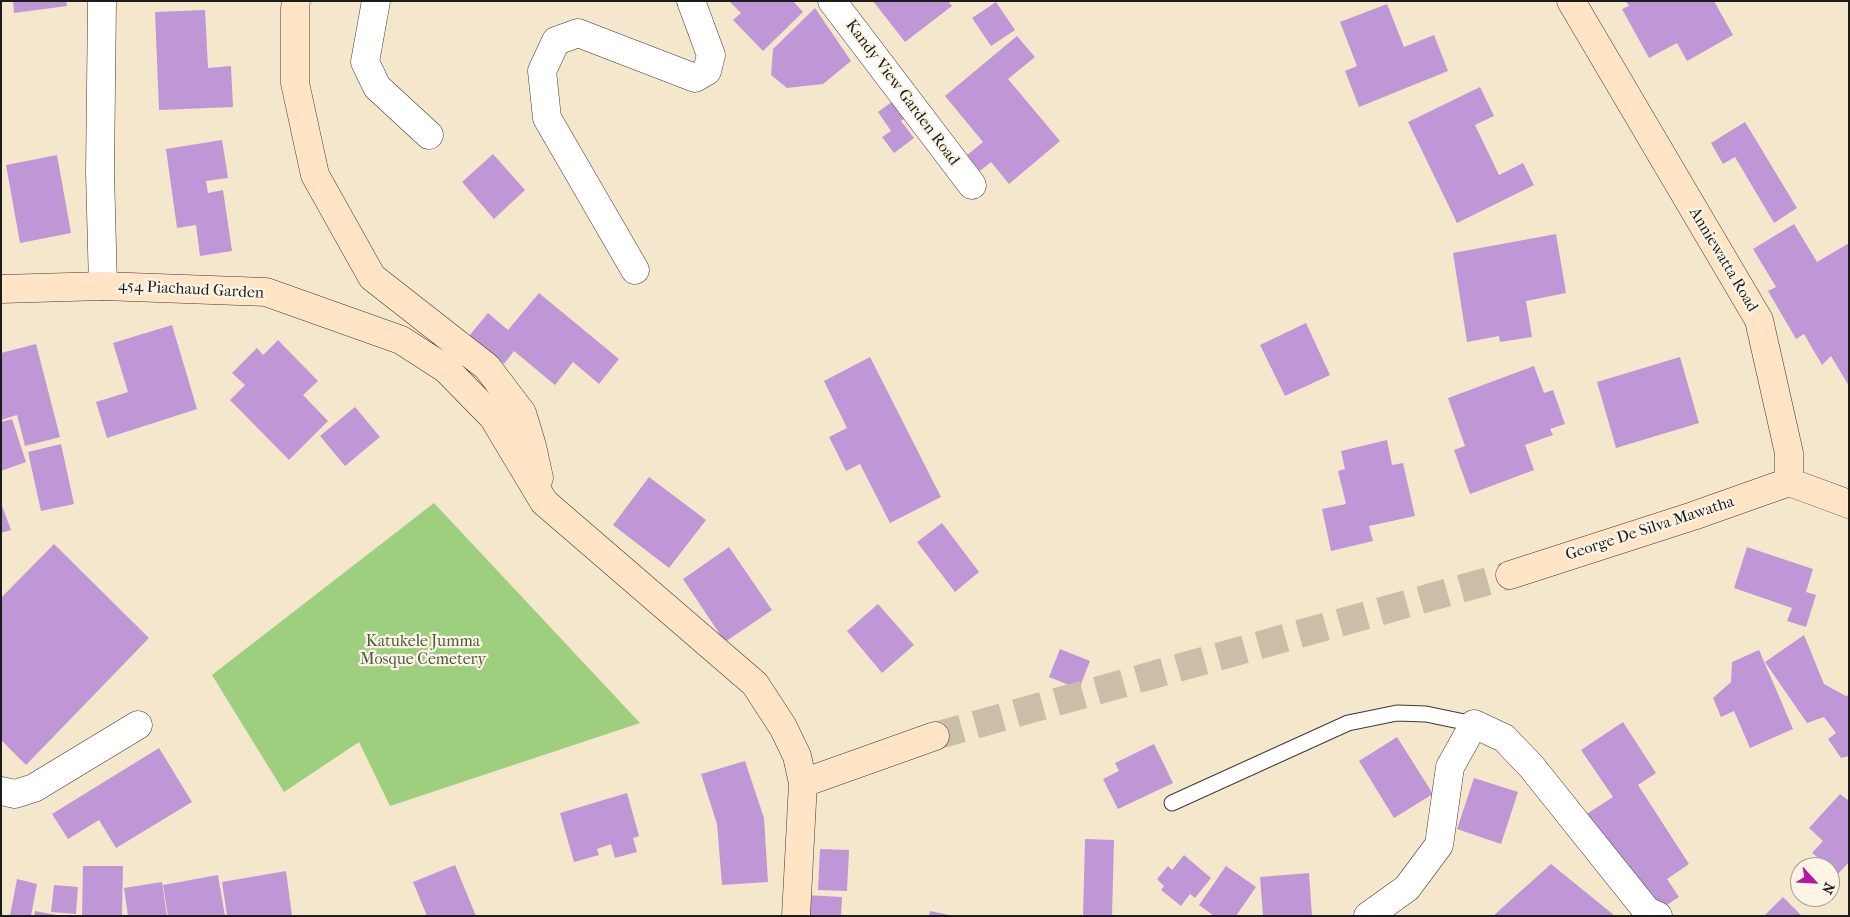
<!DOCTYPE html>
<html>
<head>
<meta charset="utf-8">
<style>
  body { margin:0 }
  #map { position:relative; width:1850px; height:917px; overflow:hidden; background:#f5e7cc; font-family:"IM FELL French Canon",serif }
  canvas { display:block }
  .frame { position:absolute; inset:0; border:2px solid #1c1c1c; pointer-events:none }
  .north { position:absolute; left:1790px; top:857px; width:50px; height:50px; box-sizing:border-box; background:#fcf5e5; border:1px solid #a29e95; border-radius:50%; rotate:115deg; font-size:14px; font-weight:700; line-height:20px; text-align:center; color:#1c1c1c }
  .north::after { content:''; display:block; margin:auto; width:18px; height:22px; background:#b5179e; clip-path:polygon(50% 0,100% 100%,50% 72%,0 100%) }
</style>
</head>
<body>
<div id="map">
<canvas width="1850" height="917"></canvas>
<div class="frame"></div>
<div class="north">N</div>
</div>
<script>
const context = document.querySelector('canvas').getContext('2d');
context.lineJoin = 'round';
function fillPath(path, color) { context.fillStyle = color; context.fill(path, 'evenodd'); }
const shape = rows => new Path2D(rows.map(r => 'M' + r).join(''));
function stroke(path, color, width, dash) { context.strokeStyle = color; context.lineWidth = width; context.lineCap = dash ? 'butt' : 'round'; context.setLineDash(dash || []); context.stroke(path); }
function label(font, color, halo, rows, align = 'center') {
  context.font = font + ' "IM FELL French Canon",serif'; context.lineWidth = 4.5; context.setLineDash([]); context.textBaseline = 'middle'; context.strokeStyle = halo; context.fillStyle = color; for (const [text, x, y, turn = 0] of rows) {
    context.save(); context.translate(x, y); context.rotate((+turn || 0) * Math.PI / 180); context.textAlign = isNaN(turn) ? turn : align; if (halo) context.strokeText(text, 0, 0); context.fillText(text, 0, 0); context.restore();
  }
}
const green = shape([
  [434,503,640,723,390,806,359,742,284,792,212,675]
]);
const building = shape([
  [13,1,66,1,67,6,14,13],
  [729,1,793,1,803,12,763,51,733,20,741,13],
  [873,1,948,1,952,6,905,42],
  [1626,1,1714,1,1733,35,1687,61,1677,43,1649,58,1622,9,1629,6],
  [996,2,1015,30,991,46,972,18],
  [1387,4,1404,47,1434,35,1448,71,1359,107,1345,71,1357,66,1340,22],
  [815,8,851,61,823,84,787,88,771,75,773,49],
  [205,10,208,68,231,66,233,107,159,110,155,12],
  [1017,36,1035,57,1008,79,1060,141,1009,184,991,162,980,171,967,155,983,142,945,96],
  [1480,87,1494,116,1475,125,1499,175,1523,163,1534,185,1457,223,1408,122],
  [893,101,905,118,901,121,914,138,894,153,882,137,891,131,878,112],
  [1745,122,1797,208,1774,223,1735,157,1723,164,1711,143],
  [222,140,228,178,206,181,208,193,223,190,232,251,200,256,196,225,177,228,166,149],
  [493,154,525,190,494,219,462,182],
  [57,155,71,233,20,243,6,165],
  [1794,224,1817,262,1849,243,1849,386,1831,356,1822,365,1804,334,1796,339,1768,291,1776,287,1753,249],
  [1556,234,1566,293,1526,301,1532,337,1500,342,1499,336,1467,342,1453,253],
  [539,293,619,359,599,384,573,362,555,385,514,351,504,364,469,336,488,313,508,330],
  [1306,323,1330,375,1285,396,1260,345],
  [172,325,197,409,107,438,96,402,128,392,113,343],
  [278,340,318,381,303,395,328,421,289,460,230,400,245,385,232,373,257,348,263,355],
  [36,344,60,437,25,446,17,415,1,420,1,353],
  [870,357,941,497,890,523,860,464,846,471,829,437,847,428,824,381],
  [1680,357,1699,423,1616,448,1597,382],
  [1534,366,1544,393,1553,390,1565,424,1550,429,1553,435,1525,445,1534,470,1470,494,1454,450,1465,446,1448,398],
  [355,407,380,437,345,466,320,436],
  [12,419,26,462,1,471,1,422],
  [1387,440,1392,465,1403,463,1415,516,1369,526,1373,541,1331,551,1322,509,1346,504,1338,471,1345,469,1341,451],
  [61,444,74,504,41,511,28,452],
  [649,477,706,520,669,568,613,525],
  [1,503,11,530,1,533],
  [942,523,979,572,955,592,917,542],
  [54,544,149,638,26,765,1,740,1,598],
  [729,547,772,610,725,642,683,579],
  [1747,547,1813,569,1806,592,1816,595,1806,627,1787,621,1792,608,1734,588],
  [878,604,914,645,882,673,847,631],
  [1804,635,1824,684,1846,696,1849,695,1849,756,1841,758,1828,739,1836,733,1824,717,1807,723,1765,662],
  [1060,649,1090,661,1079,689,1049,677],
  [1759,650,1793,729,1750,748,1734,711,1721,717,1713,698,1731,682,1732,662],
  [1623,722,1656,773,1638,785,1689,864,1667,879,1679,897,1659,910,1634,872,1626,877,1585,815,1613,797,1581,750],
  [1397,737,1433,794,1394,818,1359,761],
  [1154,744,1173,783,1118,809,1103,779,1119,771,1115,763],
  [159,748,192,802,116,848,99,820,68,839,52,814],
  [745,761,764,818,768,882,722,885,717,824,701,774],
  [1474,778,1518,792,1501,844,1457,829],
  [627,793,639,836,633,838,637,852,615,858,611,844,597,849,599,855,574,862,560,813],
  [1840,794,1849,801,1849,862,1837,875,1830,867,1812,853,1823,841,1809,828],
  [1085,839,1114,840,1112,916,1083,916],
  [820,849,849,850,847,891,818,890],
  [1184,855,1211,878,1195,898,1190,894,1181,906,1161,890,1164,886,1157,879,1168,866,1172,870],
  [1551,864,1615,916,1493,916],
  [455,865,476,916,427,916,413,882],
  [83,866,123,866,122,916,82,916],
  [1226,866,1256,887,1236,916,1214,916,1199,905],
  [286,871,292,916,227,916,222,882],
  [1309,873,1312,916,1263,916,1260,877],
  [218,875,225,916,168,916,163,885],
  [17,879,37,884,31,916,10,916],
  [162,882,167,916,128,916,124,888],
  [54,885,78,887,76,914,51,912],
  [805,895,842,897,841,916,804,916],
  [1783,897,1802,916,1764,916],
  [35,911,57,915,57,916,34,916],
  [930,911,949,915,949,916,929,916]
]);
const secondaryTunnel = shape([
  [935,736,1510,575]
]);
const lane = shape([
  [1172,803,1348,723,1397,713,1426,714,1474,724]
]);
const street = shape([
  [102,1,100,172,103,286],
  [376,1,365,62,377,87,429,135],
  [832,1,972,185],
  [635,270,547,118,542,71,556,41,578,33,695,78,707,71,711,55,691,1],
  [1,791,15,794,34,788,138,725],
  [1368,916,1407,888,1439,845,1450,767,1474,724,1504,738,1531,766,1647,911,1658,916]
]);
const secondary = shape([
  [296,1,295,9,295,83,315,175,372,277,487,367,522,413,532,446,539,478],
  [1571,1,1759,320,1789,453,1789,482],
  [1,289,103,286,266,292,401,340,446,369,493,417,544,502,755,684,783,727,797,756,803,783],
  [1789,482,1849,504],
  [1510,575,1693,516,1789,482],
  [796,916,803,783,935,736]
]);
const streetNames = [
  ["Kandy View Garden Road",902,93,53],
  ["Anniewatta Road",1723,260,59],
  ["454 Piachaud Garden",191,290,3],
  ["George De Silva Mawatha",1650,529,-18]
];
const parkNames = [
  ["Katukele Jumma",423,642],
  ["Mosque Cemetery",423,660]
];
fillPath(green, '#9dcf7f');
fillPath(building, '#bf97d6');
stroke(secondaryTunnel, '#cabea9', 28, [28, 14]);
stroke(lane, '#3d3a36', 17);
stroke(street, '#3d3a36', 29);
stroke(secondary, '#3d3a36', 29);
stroke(lane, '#fff', 15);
stroke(street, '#fff', 28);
stroke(secondary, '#ffe4c6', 28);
label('16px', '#1c1c1c', '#fcf5e5', streetNames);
label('16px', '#495b3f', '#fcf5e5', parkNames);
</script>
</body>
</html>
